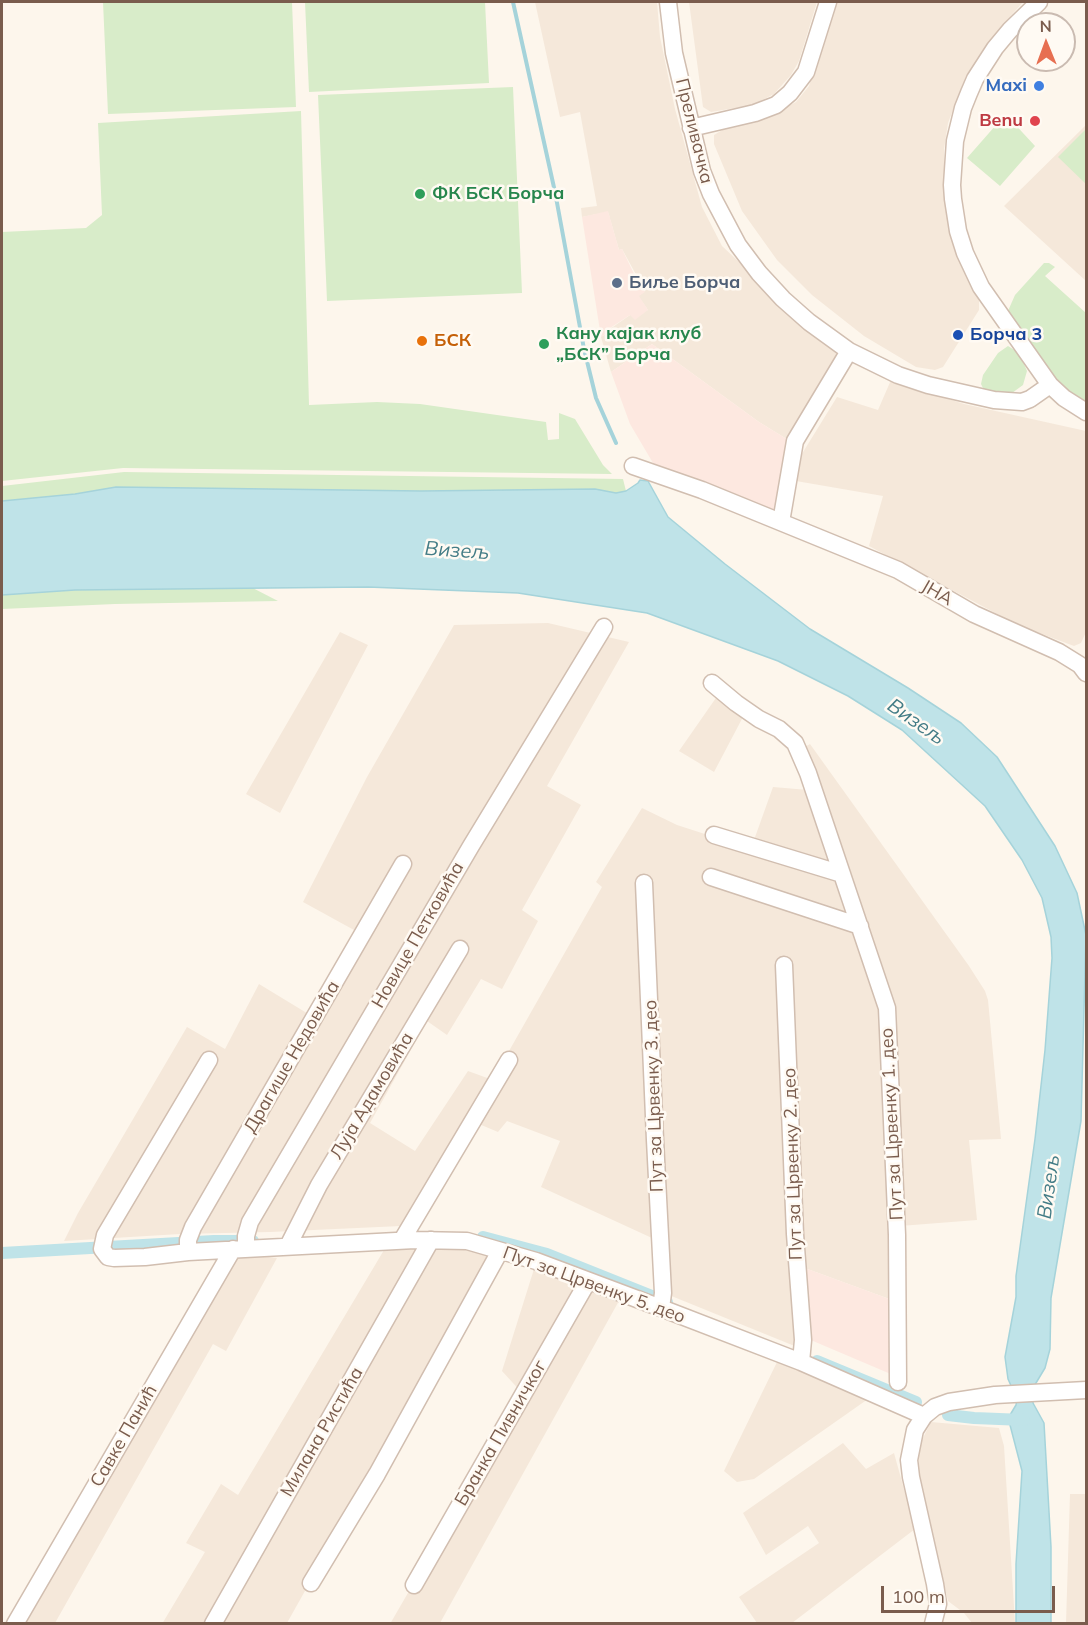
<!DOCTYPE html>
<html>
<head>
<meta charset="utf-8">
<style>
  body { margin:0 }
  #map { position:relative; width:1088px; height:1625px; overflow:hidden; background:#fdf6ec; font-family:Mulish,sans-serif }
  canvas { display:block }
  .frame { position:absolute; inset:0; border:3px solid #7a5c4d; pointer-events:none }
  .north { position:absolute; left:1016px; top:12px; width:60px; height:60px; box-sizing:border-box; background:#fffaf3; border:2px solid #cabbb1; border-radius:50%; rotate:359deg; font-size:16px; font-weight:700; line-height:24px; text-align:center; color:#7a5c4d }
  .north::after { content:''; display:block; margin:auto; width:21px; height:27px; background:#e76f51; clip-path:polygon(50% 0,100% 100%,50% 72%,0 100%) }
  .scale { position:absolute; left:881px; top:1586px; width:174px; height:27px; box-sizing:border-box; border:3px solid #7a5c4d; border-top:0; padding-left:8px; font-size:18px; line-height:21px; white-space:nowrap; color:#7a5c4d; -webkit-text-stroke:4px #fffaf3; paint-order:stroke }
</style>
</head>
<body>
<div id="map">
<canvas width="1088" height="1625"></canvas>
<div class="frame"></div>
<div class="north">N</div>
<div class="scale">100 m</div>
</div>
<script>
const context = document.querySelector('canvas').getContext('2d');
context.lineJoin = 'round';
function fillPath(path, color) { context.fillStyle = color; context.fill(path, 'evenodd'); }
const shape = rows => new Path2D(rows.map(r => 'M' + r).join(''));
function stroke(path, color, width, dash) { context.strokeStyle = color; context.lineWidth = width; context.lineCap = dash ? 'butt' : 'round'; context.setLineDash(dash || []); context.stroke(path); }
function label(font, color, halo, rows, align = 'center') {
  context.font = font + ' Mulish,sans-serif'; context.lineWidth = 5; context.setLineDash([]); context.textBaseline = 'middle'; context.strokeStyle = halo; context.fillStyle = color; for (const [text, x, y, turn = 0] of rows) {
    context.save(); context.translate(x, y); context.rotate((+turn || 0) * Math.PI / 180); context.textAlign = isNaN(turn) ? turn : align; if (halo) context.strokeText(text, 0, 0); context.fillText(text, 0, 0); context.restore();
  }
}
const residential = shape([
  [535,2,657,2,660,37,675,109,702,207,722,246,837,354,790,441,759,422,652,344,611,372,601,337,611,331,610,329,630,315,648,310,638,296,645,291,622,249,619,250,608,212,582,217,581,208,597,206,580,112,560,117],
  [689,2,817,2,799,61,791,75,774,94,753,105,711,112,703,107],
  [836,2,1023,2,994,35,966,76,948,123,944,149,945,202,952,231,973,289,979,299,979,310,943,367,935,370,916,367,864,336,812,295,777,260,742,211,714,144,714,135,724,129,734,124,765,118,796,102,809,86],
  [1086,125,1086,281,1004,206],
  [891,380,964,404,1086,431,1086,632,1081,643,1074,646,1018,625,869,546,883,496,796,481,800,457,837,397,878,410],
  [548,623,629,642,547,786,581,805,522,910,538,921,502,989,481,979,447,1035,427,1021,370,1123,415,1151,468,1071,490,1079,401,1226,270,1232,180,1234,64,1241,78,1213,187,1027,225,1049,259,984,310,1015,354,930,303,902,367,777,454,625],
  [340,632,368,645,280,813,246,794],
  [718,695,744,715,714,772,679,751],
  [810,744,969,966,985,991,988,1000,1001,1139,969,1140,977,1220,900,1226,896,1046,803,748],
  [773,787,808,790,835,869,754,840],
  [642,808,677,825,838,877,881,1011,892,1300,802,1267,782,1000,786,1224,797,1347,669,1295,652,1238,541,1187,560,1141,507,1121,498,1132,479,1124,517,1055,509,1051,602,887,596,882],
  [387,1245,422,1246,203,1623,162,1624,205,1552,186,1543,221,1484,238,1495],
  [436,1246,459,1246,493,1256,287,1623,220,1624],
  [237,1253,277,1258,226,1351,213,1344,55,1623,24,1624],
  [534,1269,620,1299,440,1623,390,1624,523,1394,502,1371],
  [778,1360,868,1399,754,1479,737,1482,724,1471],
  [931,1422,999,1428,1004,1446,1015,1623,972,1623,964,1613,948,1601,918,1467,919,1446],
  [843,1443,866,1469,894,1453,915,1529,792,1623,757,1623,739,1597,819,1543,808,1526,766,1555,743,1513],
  [1070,1494,1086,1494,1086,1623,1066,1623]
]);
const commercial = shape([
  [608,211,619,250,622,249,635,276,645,292,639,296,648,310,635,320,630,315,610,328,611,331,601,337,582,217],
  [652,344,759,422,790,441,778,512,691,480,653,463,630,424,611,372],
  [802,1267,892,1300,893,1375,806,1338]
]);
const green = shape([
  [103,2,292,2,296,107,108,114],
  [305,2,485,2,489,83,309,92],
  [513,87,522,293,327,301,318,95],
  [301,111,309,405,377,402,420,404,546,422,548,440,559,439,559,413,575,419,603,465,612,474,123,468,2,481,2,232,86,228,102,215,98,123],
  [1011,120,1035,146,1000,186,967,158,996,125],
  [1086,129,1086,184,1058,157],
  [1044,263,1049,263,1055,267,1045,276,1086,313,1086,412,1083,410,1004,320,1015,295],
  [1008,346,1016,351,1024,364,1027,371,1023,385,1012,393,1004,394,984,390,981,384,983,375,998,353],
  [124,472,623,479,626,491,616,493,595,489,421,491,116,487,75,494,2,501,2,486],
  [243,583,278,601,115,604,2,609,2,588]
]);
const water = shape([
  [640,480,648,481,668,517,725,564,810,629,908,688,961,723,997,757,1055,846,1077,893,1086,935,1081,1121,1051,1298,1050,1349,1045,1368,1033,1388,1033,1403,1044,1423,1051,1547,1051,1623,1016,1623,1016,1564,1022,1471,1010,1425,1010,1415,1016,1405,1017,1399,1008,1379,1005,1357,1016,1297,1016,1276,1035,1139,1045,1050,1052,958,1051,937,1042,898,1022,860,985,806,902,730,848,696,778,661,647,613,518,593,368,587,75,590,2,595,2,501,75,494,116,487,421,491,595,489,616,493,626,491,638,483,640,480]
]);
const stream = shape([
  [513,2,555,192,584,349,596,398,616,443]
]);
const canal = shape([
  [483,1237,547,1254,667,1302],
  [2,1253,214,1241,253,1241],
  [817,1361,916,1402],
  [948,1415,974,1418,1024,1420]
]);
const minor = shape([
  [668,2,674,53,702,171,711,194,738,245,759,273,783,299,809,322,849,351,898,375,928,385,994,400,1022,402,1030,399,1050,385],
  [1039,2,1010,30,995,48,975,79,969,93,963,108,955,141,952,185,953,199,958,231,965,253,981,287,1050,385,1064,398,1086,412],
  [691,128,755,113,776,105,790,93,806,72,828,2],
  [633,466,702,490,898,570,974,614,1059,652,1080,665,1086,673],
  [781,522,795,441,849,351],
  [712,683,736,703,759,719,779,729,795,743,808,773,887,1008,897,1235,898,1382],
  [714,835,842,874],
  [711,877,860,926],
  [644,883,655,1140,663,1293,661,1308],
  [784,965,795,1234,803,1340,801,1362],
  [209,1060,105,1235,102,1249,108,1257,114,1258,145,1257,188,1252,415,1240,467,1241,536,1261,661,1308,801,1362,924,1416],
  [402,1240,509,1060],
  [288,1246,319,1185,460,949],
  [246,1249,246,1236,250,1222,471,846,604,627],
  [188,1252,188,1240,193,1227,403,864],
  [311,1583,377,1474,500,1251],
  [414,1585,588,1281],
  [15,1624,233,1249],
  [213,1624,431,1240],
  [933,1624,938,1604,935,1584,911,1477,909,1460,915,1430,924,1416,935,1407,949,1402,995,1395,1086,1390]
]);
const markers = [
  [1039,86,6,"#3f7fe0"],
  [1035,121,6,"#e0444e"],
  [420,194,6,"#2e9e5b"],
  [617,283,6,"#5c6f8a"],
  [958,335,6,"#1a4fb4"],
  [422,341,6,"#e8710a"],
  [544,344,6,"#2e9e5b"]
];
const shopNames = [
  ["Maxi",1027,86]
];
const healthNames = [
  ["Benu",1023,121]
];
const streetNames = [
  ["Преливачка",694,131,76],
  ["ЈНА",937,593,30],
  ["Новице Петковића",418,935,-60],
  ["Драгише Недовића",292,1057,-60],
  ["Луја Адамовића",372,1096,-59],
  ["Пут за Црвенку 3. део",654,1096,-92],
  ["Пут за Црвенку 1. део",892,1124,-93],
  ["Пут за Црвенку 2. део",793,1164,-92],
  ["Пут за Црвенку 5. део",594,1285,20],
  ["Милана Ристића",322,1432,-60],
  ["Бранка Пивничког",501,1433,-60],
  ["Савке Панић",124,1436,-60]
];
const leisureNames = [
  ["ФК БСК Борча",432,194],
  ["Кану кајак клуб",556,334],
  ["„БСК” Борча",556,355]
];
const serviceNames = [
  ["Биље Борча",629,283]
];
const transitNames = [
  ["Борча 3",970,335]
];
const foodNames = [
  ["БСК",434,341]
];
const waterNames = [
  ["Визељ",457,551,4],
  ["Визељ",916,722,35],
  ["Визељ",1049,1187,-82]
];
fillPath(residential, '#f5e8da');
fillPath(commercial, '#fde8e0');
fillPath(green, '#d8ecc9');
fillPath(water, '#bfe3e8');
stroke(water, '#a5d3da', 1.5);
stroke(stream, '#a5d3da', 4);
stroke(canal, '#bfe3e8', 12);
stroke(minor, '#d1beb0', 19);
stroke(minor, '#fff', 16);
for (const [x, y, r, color] of markers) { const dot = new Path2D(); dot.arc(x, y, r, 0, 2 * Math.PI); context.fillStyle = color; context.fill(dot); stroke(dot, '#fffaf3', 2); }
label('bold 18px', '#366cbe', '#fffaf3', shopNames, 'right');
label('bold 18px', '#be3a42', '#fffaf3', healthNames, 'right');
label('18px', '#7a5c4d', '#fffaf3', streetNames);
label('bold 18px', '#27864d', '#fffaf3', leisureNames, 'left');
label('bold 18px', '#4e5e75', '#fffaf3', serviceNames, 'left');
label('bold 18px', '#164399', '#fffaf3', transitNames, 'left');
label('bold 18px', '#c56008', '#fffaf3', foodNames, 'left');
label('italic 20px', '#437c86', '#fffaf3', waterNames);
</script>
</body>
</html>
